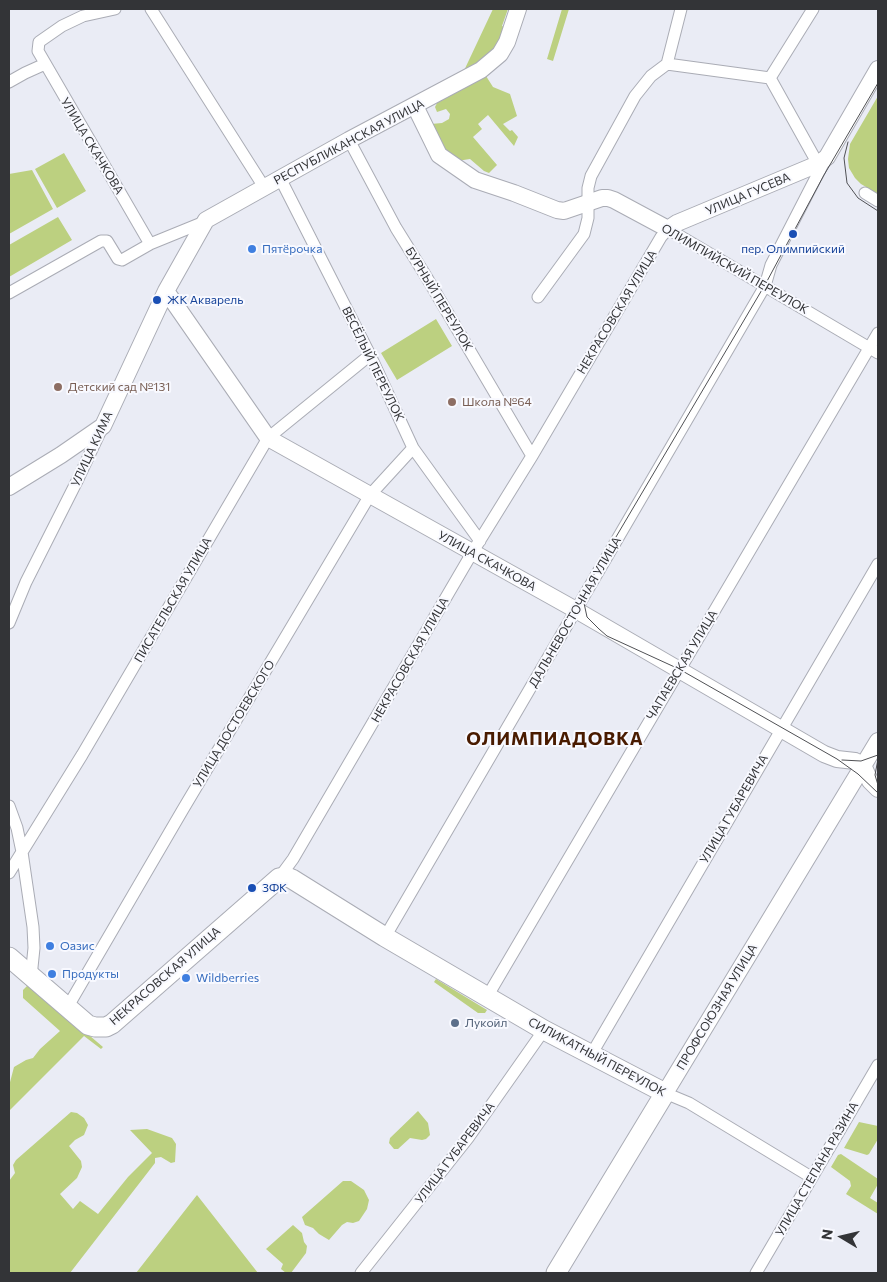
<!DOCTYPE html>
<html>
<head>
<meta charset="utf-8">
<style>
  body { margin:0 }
  #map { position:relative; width:887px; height:1282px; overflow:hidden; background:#eaecf5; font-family:Commissioner,sans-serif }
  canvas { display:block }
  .frame { position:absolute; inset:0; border:10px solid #333437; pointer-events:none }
  .north { position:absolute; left:817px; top:1212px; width:50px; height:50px; -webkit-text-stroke:4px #f8f9ff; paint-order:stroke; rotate:279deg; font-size:14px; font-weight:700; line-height:20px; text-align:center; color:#333437 }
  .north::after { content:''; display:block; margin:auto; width:18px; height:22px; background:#333437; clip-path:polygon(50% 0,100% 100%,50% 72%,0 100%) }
</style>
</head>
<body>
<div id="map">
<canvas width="887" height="1282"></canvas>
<div class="frame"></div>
<div class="north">N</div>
</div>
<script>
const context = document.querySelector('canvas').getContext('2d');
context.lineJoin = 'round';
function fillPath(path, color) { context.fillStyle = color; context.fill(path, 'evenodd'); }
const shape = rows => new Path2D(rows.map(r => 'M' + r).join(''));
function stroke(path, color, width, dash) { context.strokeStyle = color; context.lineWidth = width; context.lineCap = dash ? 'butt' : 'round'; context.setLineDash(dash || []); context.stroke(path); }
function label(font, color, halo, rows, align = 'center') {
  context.font = font + ' Commissioner,sans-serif'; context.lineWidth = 4; context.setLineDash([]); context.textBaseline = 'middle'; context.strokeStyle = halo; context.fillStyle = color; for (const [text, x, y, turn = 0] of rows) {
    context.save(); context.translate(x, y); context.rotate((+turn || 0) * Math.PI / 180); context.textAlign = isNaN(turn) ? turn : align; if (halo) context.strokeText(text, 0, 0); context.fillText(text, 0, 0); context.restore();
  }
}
const green = shape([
  [493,9,508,9,502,26,507,28,504,40,480,66,461,77],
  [562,9,569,9,553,61,547,59],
  [482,75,486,76,493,87,510,94,517,116,503,124,510,131,512,130,518,137,514,146,488,115,478,124,482,129,473,137,497,165,489,173,484,171,470,159,457,161,451,160,431,124,442,123,449,119,450,114,446,109,437,112,435,107,437,103],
  [878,96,878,194,861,184,855,178,849,168,848,159,850,144],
  [64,153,86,191,57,208,35,169],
  [32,170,53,209,9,234,9,174],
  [58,217,72,240,9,277,9,245],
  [436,319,452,346,397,380,381,353],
  [9,967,103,1047,101,1049,84,1036,9,1111,9,1086,14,1067,26,1060,33,1058,40,1049,60,1031,23,998,23,990,27,986,9,970],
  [436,979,487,1010,485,1013,478,1013,434,982],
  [418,1111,428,1123,430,1135,426,1139,422,1140,410,1138,398,1149,394,1149,389,1143,390,1138],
  [71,1112,77,1113,84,1118,88,1125,84,1135,75,1140,69,1146,81,1161,82,1167,77,1178,60,1194,73,1209,80,1201,98,1214,128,1177,152,1153,130,1130,147,1129,172,1138,176,1144,175,1162,171,1163,161,1157,155,1158,155,1163,70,1273,9,1273,9,1181,15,1173,13,1165,16,1160],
  [859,1122,878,1126,878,1139,869,1154,867,1155,844,1148],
  [841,1154,878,1179,878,1184,870,1198,878,1203,878,1214,846,1194,851,1186,850,1181,831,1167,838,1155],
  [343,1181,351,1181,364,1190,369,1200,367,1209,359,1221,353,1223,347,1222,342,1225,329,1240,319,1234,313,1228,305,1225,302,1217],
  [197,1195,258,1273,259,1273,136,1273],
  [293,1225,302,1233,304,1242,307,1246,306,1253,291,1273,286,1273,281,1269,283,1264,266,1249]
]);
const street = shape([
  [115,9,83,16,62,26,39,42,38,51,150,244],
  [151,9,264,187],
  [667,64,770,78,818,164,820,170],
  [770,78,813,9],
  [9,82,25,73,45,64],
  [349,140,396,228,427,278,532,456],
  [280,178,370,355,413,448,480,541],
  [865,193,878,201],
  [9,293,101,241,107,241,118,259,122,260,150,244,204,222],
  [538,297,584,234,588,218,588,188,591,176,635,96,651,76,667,64,681,9],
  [9,623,26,582,78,479,102,428],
  [9,806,17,828,22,852,33,927,34,948,31,977],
  [9,873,82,755,268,438,370,355],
  [279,878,293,859,472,553,532,456,661,237,668,229,878,353],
  [385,937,765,286,771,265,826,158],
  [487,997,878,333],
  [67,1008,182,811,370,495,413,448],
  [591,1055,878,564],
  [665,1093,689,1103,811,1177],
  [361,1273,468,1138,544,1030],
  [756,1273,878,1065]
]);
const secondary = shape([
  [415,106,439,155,475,180,514,193,557,210,564,211,602,198,608,198,614,200,668,229,677,223,818,164,827,157,878,69],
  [166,291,268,438,576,610,824,754,837,759,855,761,863,765],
  [9,487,61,455,103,426,166,291,206,220,349,140,481,70,500,54,507,42,518,9],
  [863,765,870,781,878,789],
  [665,1093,878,741]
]);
const primary = shape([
  [9,957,88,1025,95,1027,106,1027,112,1024,279,878,287,877,292,879,385,937,544,1030,665,1093,556,1273]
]);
const tram = shape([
  [878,83,824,175,766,283,587,586,584,603,587,617,599,629,607,636,679,669,837,759,858,774,878,793],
  [848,142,844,158,847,183,858,198,878,211],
  [878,759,875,775,878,785],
  [842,760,861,761,878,755]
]);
const markers = [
  [793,234,5,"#1a4fb4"],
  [252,249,5,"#3f7fe0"],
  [157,300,5,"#1a4fb4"],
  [58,387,5,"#8d6e63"],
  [452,402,5,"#8d6e63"],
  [252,888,5,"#1a4fb4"],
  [50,946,5,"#3f7fe0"],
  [52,974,5,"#3f7fe0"],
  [186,978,5,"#3f7fe0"],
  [455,1023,5,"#5c6f8a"]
];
const streetNames = [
  ["РЕСПУБЛИКАНСКАЯ УЛИЦА",349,142,-28],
  ["УЛИЦА СКАЧКОВА",92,146,59],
  ["УЛИЦА ГУСЕВА",748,194,-23],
  ["ОЛИМПИЙСКИЙ ПЕРЕУЛОК",735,269,30],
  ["БУРНЫЙ ПЕРЕУЛОК",439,299,59],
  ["НЕКРАСОВСКАЯ УЛИЦА",617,312,-59],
  ["ВЕСЁЛЫЙ ПЕРЕУЛОК",373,364,64],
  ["УЛИЦА КИМА",92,449,-65],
  ["УЛИЦА СКАЧКОВА",487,561,29],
  ["ПИСАТЕЛЬСКАЯ УЛИЦА",173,600,-60],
  ["ДАЛЬНЕВОСТОЧНАЯ УЛИЦА",575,612,-60],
  ["НЕКРАСОВСКАЯ УЛИЦА",410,660,-60],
  ["ЧАПАЕВСКАЯ УЛИЦА",682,665,-59],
  ["УЛИЦА ДОСТОЕВСКОГО",234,724,-59],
  ["УЛИЦА ГУБАРЕВИЧА",734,809,-60],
  ["НЕКРАСОВСКАЯ УЛИЦА",165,976,-41],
  ["ПРОФСОЮЗНАЯ УЛИЦА",717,1007,-59],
  ["СИЛИКАТНЫЙ ПЕРЕУЛОК",597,1057,28],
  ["УЛИЦА ГУБАРЕВИЧА",455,1153,-53],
  ["УЛИЦА СТЕПАНА РАЗИНА",817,1169,-60]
];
const shopNames = [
  ["Пятёрочка",262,249],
  ["Оазис",60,946],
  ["Продукты",62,974],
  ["Wildberries",196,978]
];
const transitNames = [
  ["пер. Олимпийский",793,249,"center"],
  ["ЖК Акварель",167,300],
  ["ЗФК",262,888]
];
const educationNames = [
  ["Детский сад №131",68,387],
  ["Школа №64",462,402]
];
const serviceNames = [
  ["Лукойл",465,1023]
];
const districtNames = [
  ["ОЛИМПИАДОВКА",555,739]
];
fillPath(green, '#bcd080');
stroke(street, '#aaacb5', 13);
stroke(secondary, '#aaacb5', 18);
stroke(primary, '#aaacb5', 21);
stroke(street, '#fff', 11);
stroke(secondary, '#fff', 16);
stroke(primary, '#fff', 19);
stroke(tram, '#505155', 1);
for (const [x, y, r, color] of markers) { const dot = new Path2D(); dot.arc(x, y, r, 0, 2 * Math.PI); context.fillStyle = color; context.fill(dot); stroke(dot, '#f8f9ff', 2); }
label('12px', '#333437', '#f8f9ff', streetNames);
label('12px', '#366cbe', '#f8f9ff', shopNames, 'left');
label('12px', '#164399', '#f8f9ff', transitNames, 'left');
label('12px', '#785e54', '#f8f9ff', educationNames, 'left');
label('12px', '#4e5e75', '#f8f9ff', serviceNames, 'left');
context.letterSpacing = '1px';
label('bold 18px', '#491b00', '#f8f9ff', districtNames);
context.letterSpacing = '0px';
</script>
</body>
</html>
